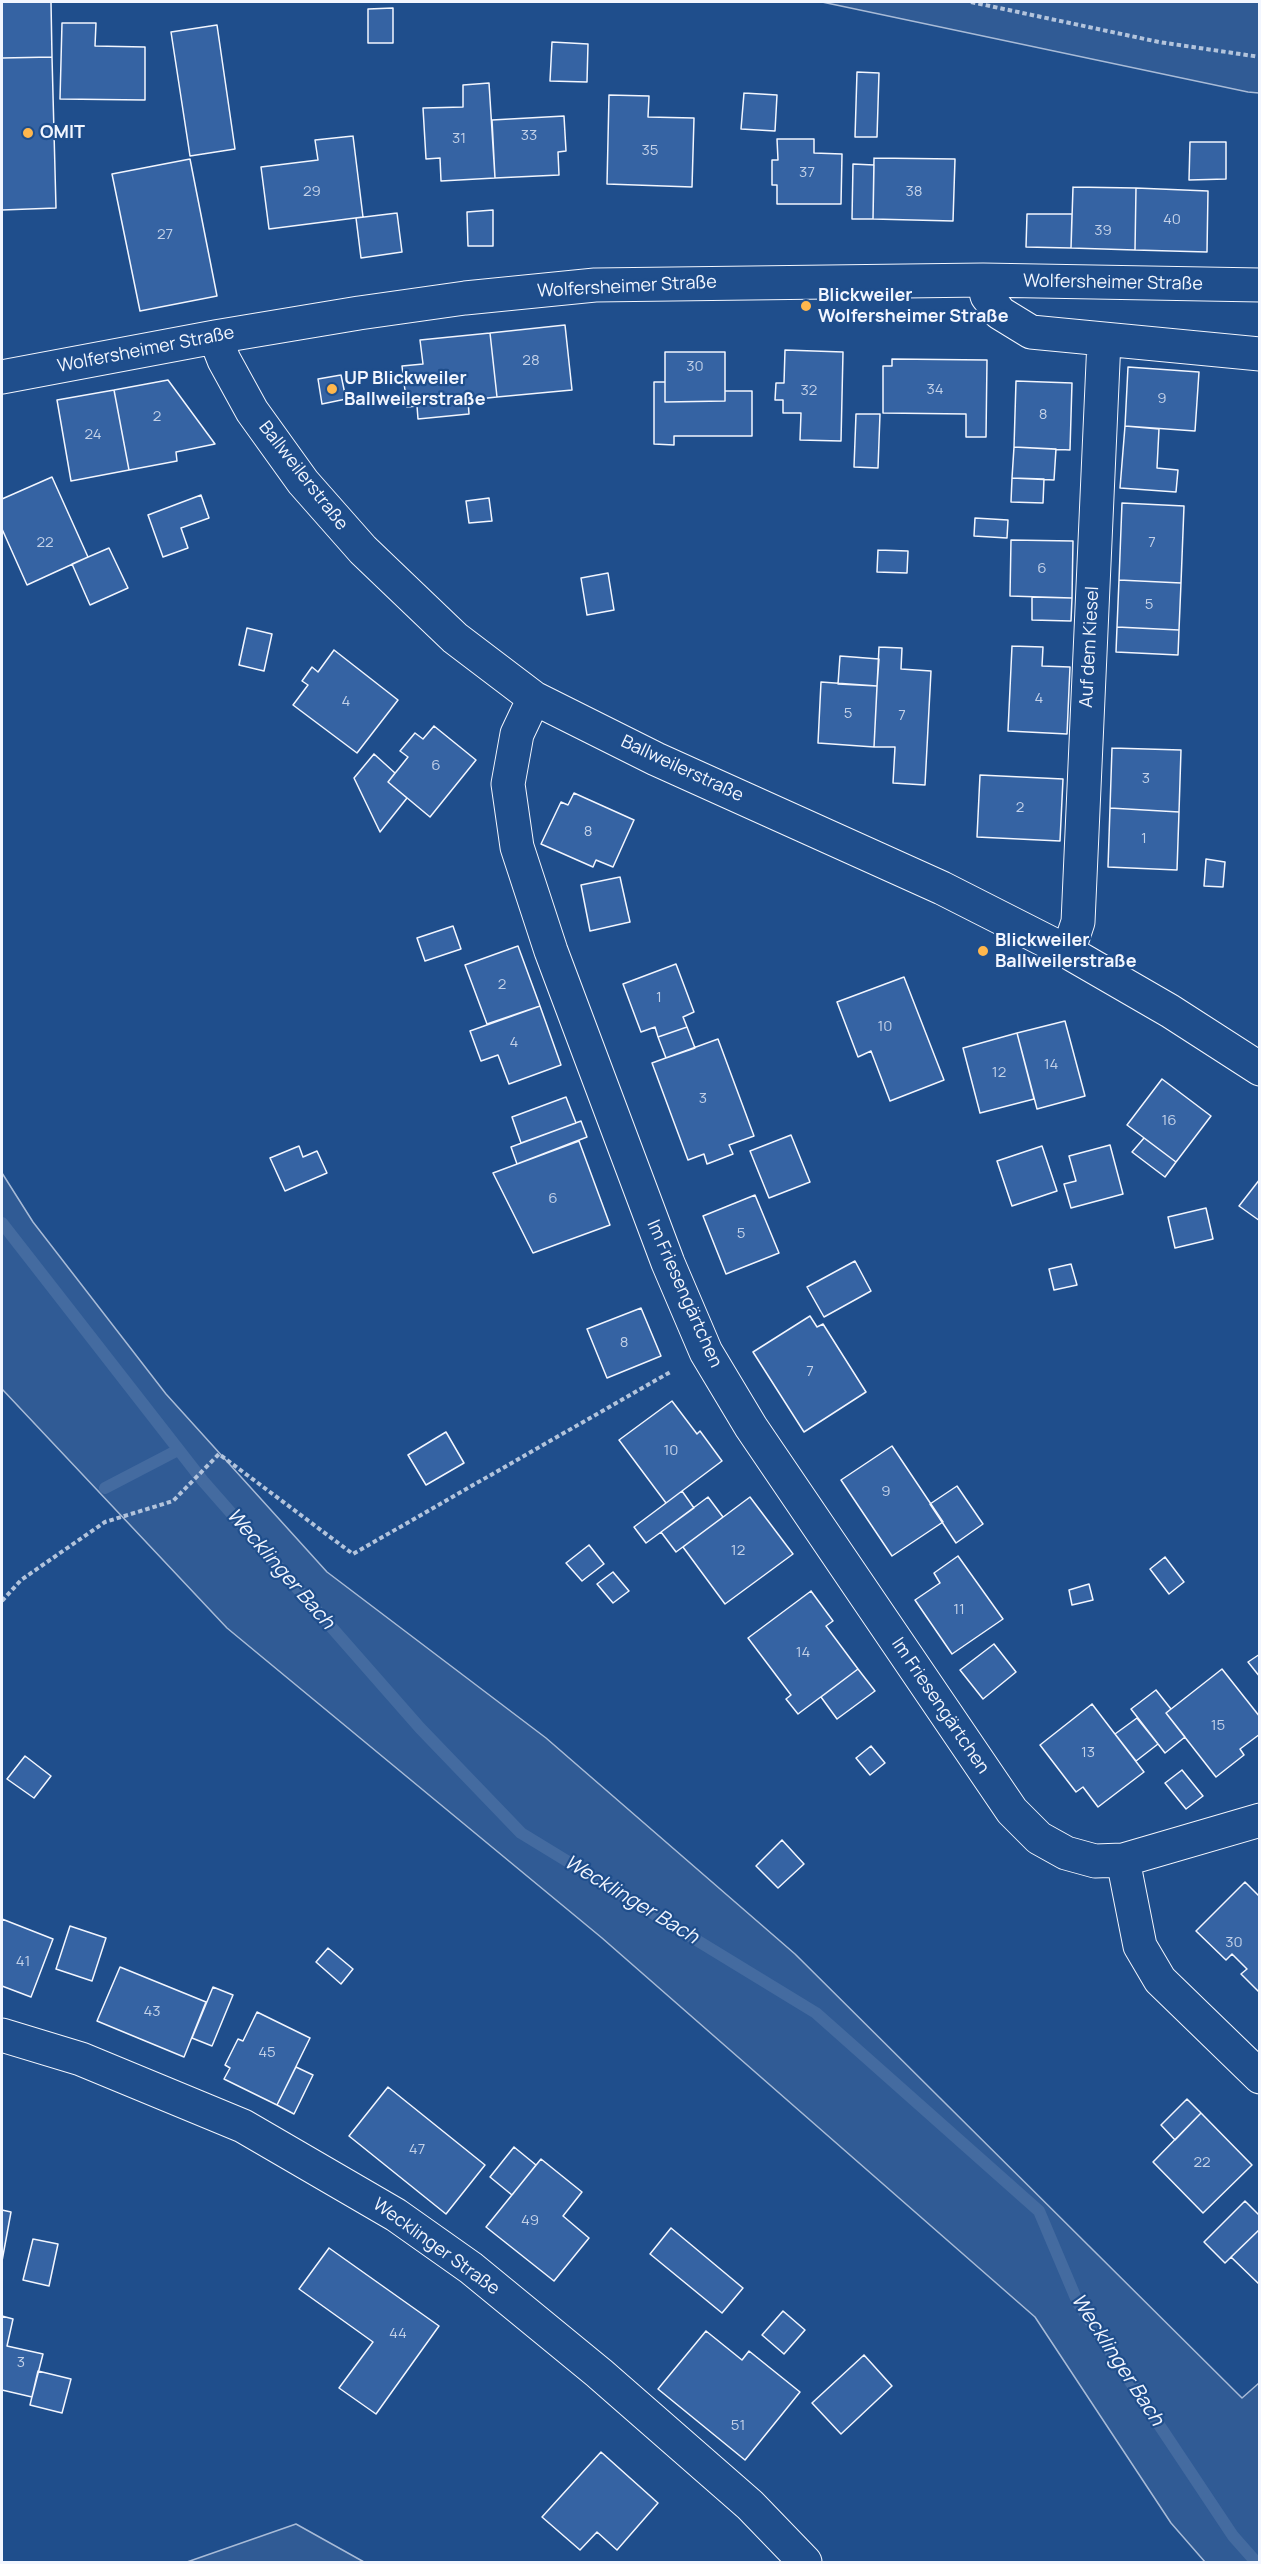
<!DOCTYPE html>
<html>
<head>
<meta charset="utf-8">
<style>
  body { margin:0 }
  #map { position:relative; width:1261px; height:2564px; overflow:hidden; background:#1f4e8c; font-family:Manrope,sans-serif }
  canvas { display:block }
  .frame { position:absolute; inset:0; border:3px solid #f2f6ff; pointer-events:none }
</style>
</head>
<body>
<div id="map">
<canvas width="1261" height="2564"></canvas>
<div class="frame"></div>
</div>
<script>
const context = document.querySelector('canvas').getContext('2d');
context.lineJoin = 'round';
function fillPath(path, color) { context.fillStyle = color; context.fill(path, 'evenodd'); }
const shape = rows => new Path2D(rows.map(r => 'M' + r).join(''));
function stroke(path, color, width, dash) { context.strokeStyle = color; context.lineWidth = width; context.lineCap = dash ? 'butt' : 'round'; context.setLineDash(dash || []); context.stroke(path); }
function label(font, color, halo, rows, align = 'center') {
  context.font = font + ' Manrope,sans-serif'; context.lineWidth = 4.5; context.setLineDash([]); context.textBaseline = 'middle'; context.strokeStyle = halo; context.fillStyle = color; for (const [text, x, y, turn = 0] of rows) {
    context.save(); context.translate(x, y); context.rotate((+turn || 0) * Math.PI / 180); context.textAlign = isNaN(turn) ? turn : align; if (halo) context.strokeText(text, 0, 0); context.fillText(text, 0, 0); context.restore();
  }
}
const built = shape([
  [822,2,1259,2,1259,93,1248,92,822,2],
  [2,1173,33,1222,166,1394,327,1572,546,1738,795,1954,1242,2398,1259,2383,1259,2562,1205,2562,1171,2523,1035,2317,602,1938,227,1628,2,1389,2,1173],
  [296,2524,364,2562,187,2562,296,2524]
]);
const stream = shape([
  [2,1223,203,1481,420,1728,521,1833,816,2013,1039,2211,1078,2303,1233,2536,1256,2562],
  [105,1488,178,1450]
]);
const building = shape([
  [2,2,51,2,52,57,2,58,2,2],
  [393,8,393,43,368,43,368,9,393,8],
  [62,23,96,23,95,46,145,47,145,100,60,99,62,23],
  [217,25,235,149,190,156,171,32,217,25],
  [552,42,588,44,587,82,550,81,552,42],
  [52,57,56,208,2,210,2,58,52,57],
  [857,72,879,73,877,137,855,137,857,72],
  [489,83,495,178,441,181,440,158,426,159,423,108,463,107,463,85,489,83],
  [744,93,777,95,775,131,741,129,744,93],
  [609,95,649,96,648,117,694,118,692,187,607,184,609,95],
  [564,116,566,151,558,152,559,175,495,178,492,120,564,116],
  [353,136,363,217,269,229,261,167,318,160,315,140,353,136],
  [777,139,814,139,814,153,842,154,841,204,777,204,777,185,772,185,772,160,778,160,777,139],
  [1190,142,1226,142,1226,179,1189,180,1190,142],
  [874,158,955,159,953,221,873,219,874,158],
  [190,159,217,296,140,311,112,174,190,159],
  [853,164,874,165,873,219,852,219,853,164],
  [1073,187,1136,188,1135,250,1071,248,1073,187],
  [1136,188,1208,191,1207,252,1135,250,1136,188],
  [493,210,493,246,468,246,467,212,493,210],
  [397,213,402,252,361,258,356,218,397,213],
  [1027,214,1072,214,1071,248,1026,247,1027,214],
  [565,325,572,390,497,397,490,333,565,325],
  [490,333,497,397,468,400,469,414,418,419,417,406,407,407,402,366,423,364,420,340,490,333],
  [785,350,843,352,841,441,800,440,801,413,783,413,783,400,775,400,776,383,784,383,785,350],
  [665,352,725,352,725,401,665,402,665,352],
  [892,359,987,360,986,437,966,437,966,414,883,413,883,366,892,366,892,359],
  [1128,367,1199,372,1195,431,1125,426,1128,367],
  [341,375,346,399,322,404,318,379,341,375],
  [168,380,215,444,176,452,177,461,129,470,114,390,168,380],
  [1016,381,1072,383,1070,450,1014,447,1016,381],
  [654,382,665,382,665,402,725,401,725,391,752,391,752,436,674,436,674,445,654,444,654,382],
  [114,390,129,470,71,481,57,400,114,390],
  [856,414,880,414,878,468,854,467,856,414],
  [1125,426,1159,429,1157,468,1178,470,1176,492,1120,488,1125,426],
  [1014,447,1056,449,1054,480,1012,478,1014,447],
  [52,477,88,557,27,585,2,529,2,499,52,477],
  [1012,478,1044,479,1043,503,1011,502,1012,478],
  [201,495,209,518,181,528,188,548,163,557,148,515,201,495],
  [489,498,492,521,469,523,466,501,489,498],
  [1122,503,1184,506,1181,583,1119,580,1122,503],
  [975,518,1008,520,1007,538,974,536,975,518],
  [1011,540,1073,541,1072,598,1010,596,1011,540],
  [109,548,128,588,90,605,72,564,109,548],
  [878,550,908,551,907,573,877,572,878,550],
  [608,573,614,610,587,615,581,578,608,573],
  [1119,580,1181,583,1179,630,1117,627,1119,580],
  [1032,597,1072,598,1071,621,1032,620,1032,597],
  [1117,627,1179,630,1178,655,1116,652,1117,627],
  [247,628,272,634,264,671,239,665,247,628],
  [1012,646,1043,647,1042,666,1070,667,1067,734,1008,731,1012,646],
  [879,647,902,648,901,669,931,671,925,785,893,783,895,747,874,747,879,647],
  [334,650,398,700,357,753,293,705,308,685,302,681,312,667,318,672,334,650],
  [840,656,879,659,877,686,838,684,840,656],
  [821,682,877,686,874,747,818,743,821,682],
  [434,726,476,760,430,817,388,782,408,757,400,751,415,733,423,739,434,726],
  [1112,748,1181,750,1179,812,1110,808,1112,748],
  [374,754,395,773,388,782,407,798,380,832,354,778,374,754],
  [980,775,1063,779,1060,841,977,837,980,775],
  [574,793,634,820,613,867,596,860,593,867,541,844,561,802,568,805,574,793],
  [1110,808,1179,812,1177,870,1108,867,1110,808],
  [1206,859,1225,862,1223,887,1204,886,1206,859],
  [620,877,630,922,590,931,581,885,620,877],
  [453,926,461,949,425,961,417,938,453,926],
  [518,946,540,1006,487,1024,465,965,518,946],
  [676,964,694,1012,683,1017,687,1027,658,1037,655,1027,641,1032,623,984,676,964],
  [904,977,944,1080,890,1101,871,1051,858,1057,837,1002,904,977],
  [540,1006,561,1065,509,1084,498,1055,481,1061,470,1031,540,1006],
  [1065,1021,1085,1096,1037,1109,1017,1033,1065,1021],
  [687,1027,695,1048,666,1058,658,1037,687,1027],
  [1017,1033,1034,1099,980,1113,963,1048,1017,1033],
  [718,1039,754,1136,729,1145,733,1154,707,1164,704,1154,688,1160,652,1063,718,1039],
  [1162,1079,1211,1116,1176,1162,1127,1125,1162,1079],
  [566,1097,576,1123,521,1143,512,1117,566,1097],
  [581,1121,587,1137,517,1164,511,1147,581,1121],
  [791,1135,810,1182,769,1198,750,1151,791,1135],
  [1144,1138,1176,1162,1165,1177,1132,1152,1144,1138],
  [579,1141,610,1225,533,1253,493,1173,579,1141],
  [1110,1145,1123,1194,1071,1208,1064,1184,1076,1181,1069,1156,1110,1145],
  [299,1146,303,1157,317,1151,327,1173,285,1191,270,1158,299,1146],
  [1042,1146,1057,1191,1012,1206,997,1161,1042,1146],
  [1260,1179,1260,1221,1239,1206,1260,1179],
  [755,1195,779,1253,726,1274,703,1216,755,1195],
  [1206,1208,1213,1239,1175,1248,1168,1217,1206,1208],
  [855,1261,871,1291,824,1317,807,1287,855,1261],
  [1071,1264,1077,1285,1054,1290,1049,1269,1071,1264],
  [641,1308,661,1356,607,1378,587,1329,641,1308],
  [810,1316,817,1327,823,1324,866,1392,804,1432,753,1352,810,1316],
  [672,1401,697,1434,700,1431,722,1461,666,1503,619,1440,672,1401],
  [446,1432,464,1463,426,1485,408,1455,446,1432],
  [892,1446,943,1522,892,1556,841,1480,892,1446],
  [957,1486,983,1524,956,1543,930,1504,957,1486],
  [682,1491,694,1508,646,1543,634,1527,682,1491],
  [708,1497,723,1517,676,1552,661,1532,708,1497],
  [750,1497,793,1554,725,1604,683,1547,750,1497],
  [589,1545,604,1564,582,1581,566,1563,589,1545],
  [958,1556,1003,1619,952,1654,915,1600,940,1583,934,1573,958,1556],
  [1165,1557,1184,1582,1169,1594,1150,1569,1165,1557],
  [613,1572,629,1591,613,1603,597,1584,613,1572],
  [1089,1584,1093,1600,1072,1605,1069,1590,1089,1584],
  [811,1591,833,1621,826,1626,858,1669,798,1714,786,1699,791,1695,748,1638,811,1591],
  [994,1644,1016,1672,983,1699,960,1670,994,1644],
  [1260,1654,1260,1677,1248,1662,1260,1654],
  [858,1669,875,1691,837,1719,821,1697,858,1669],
  [1222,1669,1260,1717,1260,1734,1240,1749,1244,1755,1216,1777,1166,1713,1222,1669],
  [1156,1690,1171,1709,1166,1713,1185,1737,1165,1753,1131,1709,1156,1690],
  [1092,1704,1144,1772,1098,1807,1083,1787,1076,1792,1040,1745,1092,1704],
  [1137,1718,1158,1744,1136,1761,1115,1734,1137,1718],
  [871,1746,885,1763,870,1775,856,1758,871,1746],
  [25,1756,51,1776,34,1798,7,1779,25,1756],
  [1182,1770,1203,1796,1186,1809,1165,1783,1182,1770],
  [782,1840,804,1864,778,1888,756,1866,782,1840],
  [1245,1882,1260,1897,1260,1993,1241,1974,1247,1969,1232,1954,1226,1960,1196,1931,1245,1882],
  [2,1919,53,1939,31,1997,2,1986,2,1919],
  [70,1926,106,1938,92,1981,56,1969,70,1926],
  [328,1948,353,1969,341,1984,316,1962,328,1948],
  [120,1967,206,2002,184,2057,97,2021,120,1967],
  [213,1987,233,1995,212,2046,192,2038,213,1987],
  [257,2012,310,2038,277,2105,224,2079,230,2068,225,2065,238,2039,243,2041,257,2012],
  [296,2067,313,2075,294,2114,277,2105,296,2067],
  [388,2087,485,2165,446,2214,349,2136,388,2087],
  [1187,2099,1201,2113,1175,2140,1161,2125,1187,2099],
  [1201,2113,1252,2165,1203,2213,1153,2162,1201,2113],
  [514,2147,536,2165,512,2195,490,2177,514,2147],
  [541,2159,582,2192,563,2216,589,2238,554,2281,486,2227,541,2159],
  [1245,2201,1260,2216,1260,2229,1225,2263,1204,2242,1245,2201],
  [2,2210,11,2212,2,2261,2,2210],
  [671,2228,743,2288,722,2313,650,2254,671,2228],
  [1260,2229,1260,2285,1231,2257,1260,2229],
  [33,2239,58,2244,49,2286,23,2280,33,2239],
  [329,2248,439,2326,376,2414,339,2388,373,2342,299,2289,329,2248],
  [783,2311,805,2330,784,2354,762,2335,783,2311],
  [2,2316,13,2319,7,2346,43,2354,32,2397,2,2390,2,2316],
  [706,2331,742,2360,749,2351,800,2392,745,2460,658,2389,706,2331],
  [864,2355,892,2386,841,2434,812,2403,864,2355],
  [38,2371,71,2379,62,2413,30,2405,38,2371],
  [601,2452,658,2503,617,2550,597,2532,580,2550,542,2517,601,2452]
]);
const path = shape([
  [971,2,1159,42,1260,57],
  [2,1601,21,1580,105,1522,173,1501,219,1454,353,1554,672,1371]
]);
const minor = shape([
  [983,280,987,296,1000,313,1031,332,1260,354],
  [215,337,224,360,252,411,303,482,363,550,455,638,534,698,656,759,942,888,1068,952,1170,1011,1260,1069],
  [2,377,215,337,359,313,465,298,595,285,983,280,1260,285],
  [534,698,517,734,508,784,517,847,551,951,668,1263,706,1352,751,1427,1012,1811,1039,1838,1066,1853,1095,1861,1123,1860,1260,1820],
  [1068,952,1078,922,1104,340],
  [1123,1860,1140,1946,1160,1980,1260,2077],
  [2,2035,81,2059,243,2126,396,2215,471,2268,599,2373,750,2505,805,2562]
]);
const markers = [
  [28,133,6,"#ffb74d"],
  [806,306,6,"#ffb74d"],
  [332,389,6,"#ffb74d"],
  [983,951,6,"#ffb74d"]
];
const numberNames = [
  ["33",529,136],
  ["31",459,139],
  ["35",650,151],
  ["37",807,173],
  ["29",312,192],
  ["38",914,192],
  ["40",1172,220],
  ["39",1103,231],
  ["27",165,235],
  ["28",531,361],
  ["30",695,367],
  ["34",935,390],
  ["32",809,391],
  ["9",1162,399],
  ["8",1043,415],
  ["2",157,417],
  ["24",93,435],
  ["22",45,543],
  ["7",1152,543],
  ["6",1042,569],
  ["5",1149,605],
  ["4",1039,699],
  ["4",346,702],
  ["5",848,714],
  ["7",902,716],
  ["6",436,766],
  ["3",1146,779],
  ["2",1020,808],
  ["8",588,832],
  ["1",1144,839],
  ["2",502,985],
  ["1",659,998],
  ["10",885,1027],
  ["4",514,1043],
  ["14",1051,1065],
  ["12",999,1073],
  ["3",703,1099],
  ["16",1169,1121],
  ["6",553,1199],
  ["5",741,1234],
  ["8",624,1343],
  ["7",810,1372],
  ["10",671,1451],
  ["9",886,1492],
  ["12",738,1551],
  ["11",959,1610],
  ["14",803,1653],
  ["15",1218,1726],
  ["13",1088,1753],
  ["30",1234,1943],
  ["41",23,1962],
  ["43",152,2012],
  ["45",267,2053],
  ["47",417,2150],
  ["22",1202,2163],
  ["49",530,2221],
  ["44",398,2334],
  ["3",21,2363],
  ["51",738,2426]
];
const poiNames = [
  ["OMIT",40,133],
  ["Blickweiler",818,296],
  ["Wolfersheimer Straße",818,317],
  ["UP Blickweiler",344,379],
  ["Ballweilerstraße",344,400],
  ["Blickweiler",995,941],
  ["Ballweilerstraße",995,962]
];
const streetNames = [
  ["Wolfersheimer Straße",1113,283,1],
  ["Wolfersheimer Straße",627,287,-3],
  ["Wolfersheimer Straße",146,350,-11],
  ["Ballweilerstraße",303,476,52],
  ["Auf dem Kiesel",1090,647,-87],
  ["Ballweilerstraße",682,769,25],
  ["Im Friesengärtchen",684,1294,66],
  ["Im Friesengärtchen",940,1706,56],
  ["Wecklinger Straße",436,2247,36]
];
const waterNames = [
  ["Wecklinger Bach",280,1569,49],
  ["Wecklinger Bach",631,1900,31],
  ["Wecklinger Bach",1117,2360,57]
];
fillPath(built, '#305b95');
stroke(built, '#a8bbd7', 1.5);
stroke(stream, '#446ba0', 12);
fillPath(building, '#3563a3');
stroke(building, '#f2f6ff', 1.5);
stroke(minor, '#f2f6ff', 35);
stroke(path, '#b3c4dc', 4, [4.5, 3]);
stroke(minor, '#1f4e8c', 33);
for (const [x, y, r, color] of markers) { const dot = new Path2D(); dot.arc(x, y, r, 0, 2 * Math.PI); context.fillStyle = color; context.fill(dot); stroke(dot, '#1f4e8c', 2); }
label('15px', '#c3d1e8', null, numberNames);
label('bold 18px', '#f2f6ff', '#1f4e8c', poiNames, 'left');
label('18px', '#f2f6ff', '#1f4e8c', streetNames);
label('italic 20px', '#f2f6ff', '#1f4e8c', waterNames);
</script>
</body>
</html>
